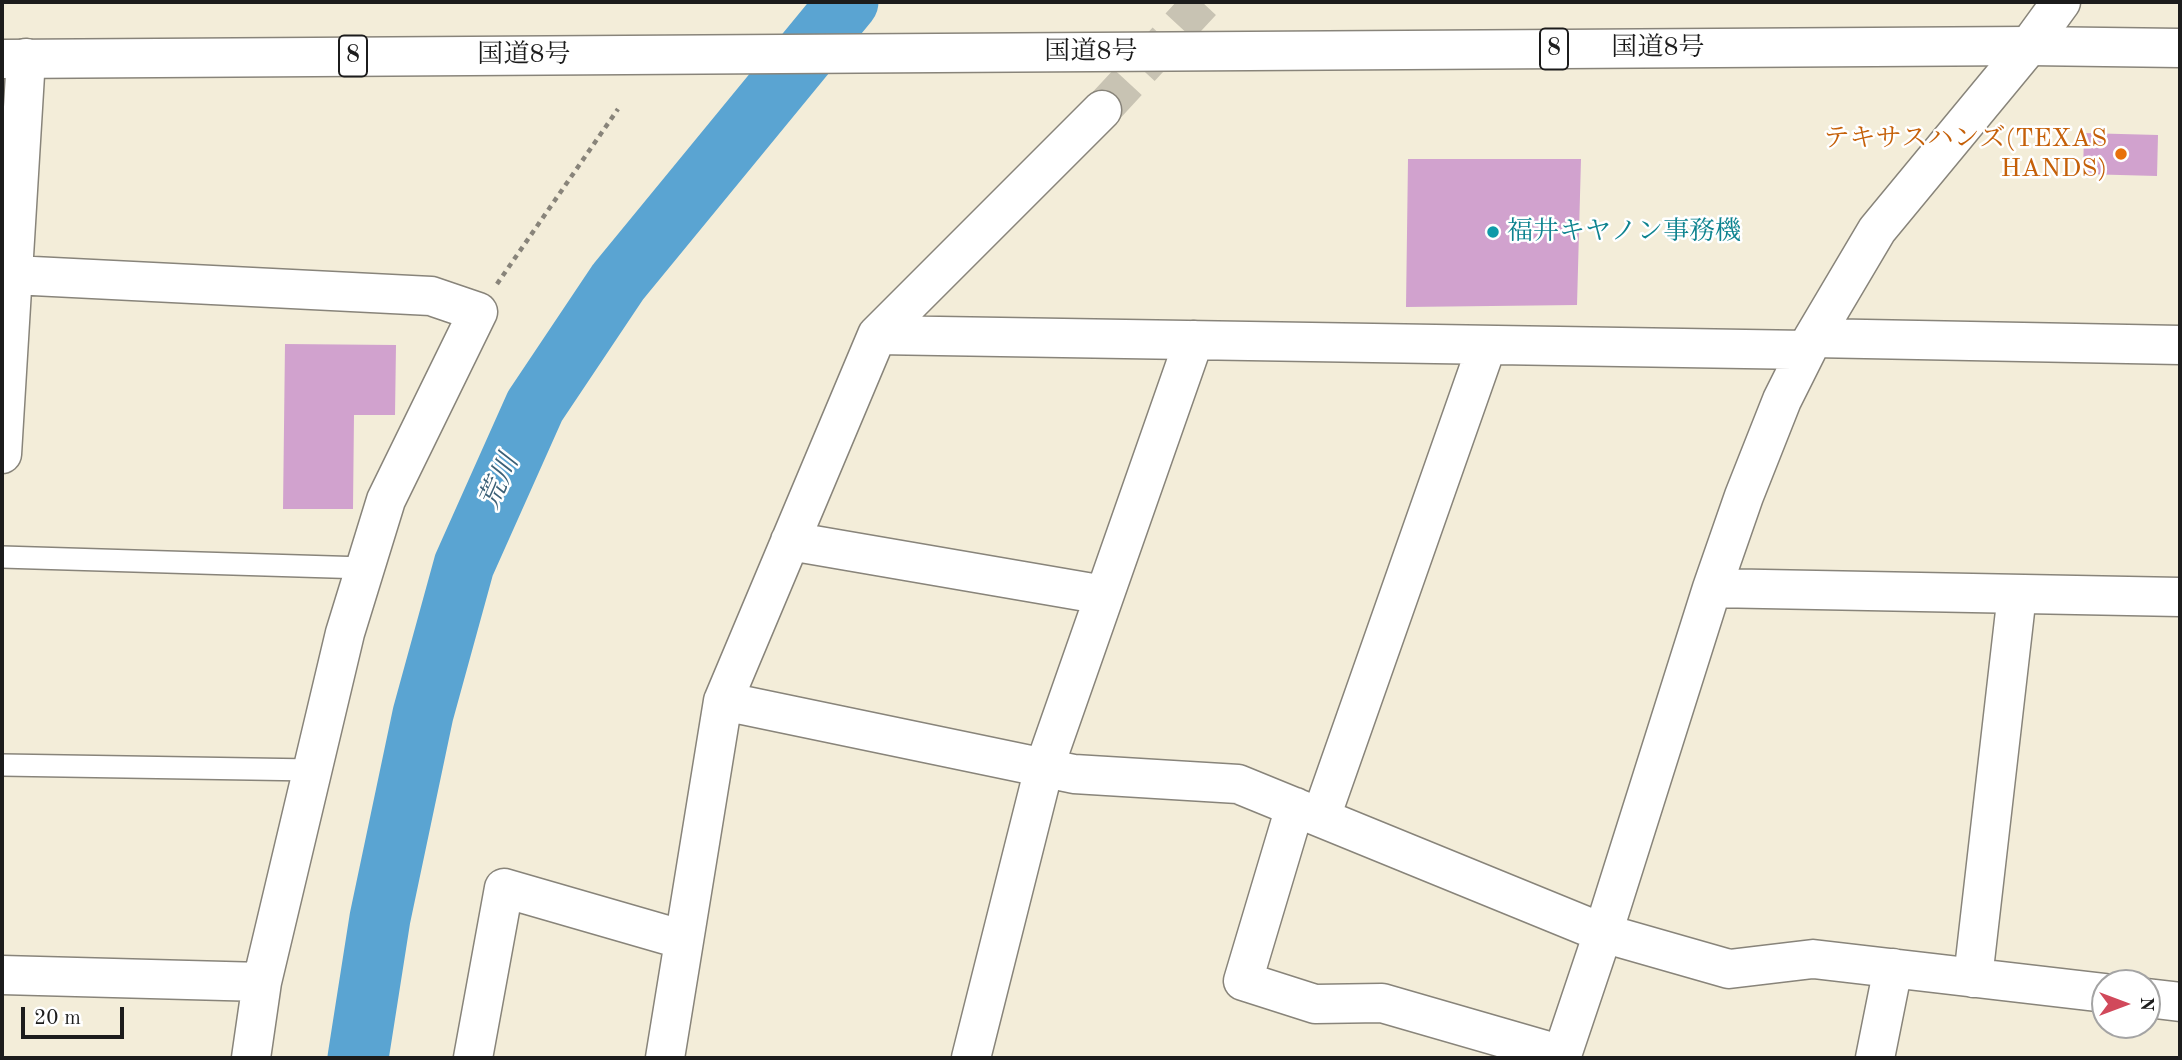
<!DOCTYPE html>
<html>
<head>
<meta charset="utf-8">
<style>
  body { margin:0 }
  #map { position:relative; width:2182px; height:1060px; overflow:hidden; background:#f3edd9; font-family:"Old Standard TT",serif }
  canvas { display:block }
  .frame { position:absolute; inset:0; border:4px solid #1c1c1c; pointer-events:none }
  .north { position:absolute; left:2091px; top:969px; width:70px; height:70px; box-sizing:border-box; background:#fff; border:2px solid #a4a4a4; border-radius:50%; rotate:90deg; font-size:19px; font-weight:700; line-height:28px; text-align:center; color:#1c1c1c }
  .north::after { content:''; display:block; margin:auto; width:24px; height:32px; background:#d1495b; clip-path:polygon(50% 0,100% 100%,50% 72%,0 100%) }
  .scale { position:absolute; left:21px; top:1007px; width:103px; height:32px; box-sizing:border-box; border:4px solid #1c1c1c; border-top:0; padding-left:9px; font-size:21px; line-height:24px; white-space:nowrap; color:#1c1c1c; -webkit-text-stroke:5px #fff; paint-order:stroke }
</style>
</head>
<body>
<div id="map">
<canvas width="2182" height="1060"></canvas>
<div class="frame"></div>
<div class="north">N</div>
<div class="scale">20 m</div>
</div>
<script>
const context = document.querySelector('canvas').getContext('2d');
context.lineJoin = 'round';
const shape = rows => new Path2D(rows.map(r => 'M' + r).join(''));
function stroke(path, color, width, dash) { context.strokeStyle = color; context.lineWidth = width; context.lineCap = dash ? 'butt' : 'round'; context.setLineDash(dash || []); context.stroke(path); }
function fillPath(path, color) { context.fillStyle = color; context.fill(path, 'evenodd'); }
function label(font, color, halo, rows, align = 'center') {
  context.font = font + ' "Old Standard TT","Noto Serif JP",serif'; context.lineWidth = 5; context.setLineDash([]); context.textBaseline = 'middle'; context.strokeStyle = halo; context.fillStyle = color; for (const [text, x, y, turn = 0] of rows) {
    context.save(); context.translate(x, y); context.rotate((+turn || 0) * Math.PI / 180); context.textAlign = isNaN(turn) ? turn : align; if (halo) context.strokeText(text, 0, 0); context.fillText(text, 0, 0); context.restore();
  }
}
const river = shape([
  [358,1058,380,918,423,714,464,565,535,406,618,282,848,2]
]);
const building = shape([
  [2084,133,2158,135,2157,176,2083,174],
  [1408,159,1581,159,1577,305,1406,307],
  [285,344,396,345,395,415,354,415,353,509,283,509]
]);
const streetTunnel = shape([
  [1102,110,1202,2]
]);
const path = shape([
  [497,284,618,109]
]);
const lane = shape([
  [2,557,365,568],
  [2,765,313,770]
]);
const street = shape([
  [13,275,431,296,478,312,386,500,345,633,262,982,251,1058],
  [877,335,1807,350],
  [1813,338,2180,345],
  [2,454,26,58],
  [790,541,1104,595],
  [1712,588,2180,597],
  [723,701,1074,774,1238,784,1603,933,1729,969,1813,959,2105,993],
  [1295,807,1243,981,1315,1004,1382,1003,1562,1055],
  [1321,817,1487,345],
  [2,975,262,982],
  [1973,978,2017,594],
  [2147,998,2180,1002],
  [473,1058,504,888,684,940],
  [665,1058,723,701,877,335,1102,110],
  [971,1058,1044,768,1194,340],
  [1561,1058,1603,933,1712,588,1744,496,1782,400,1813,338,1877,230,2029,46],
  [1875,1058,1893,968]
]);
const secondary = shape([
  [2029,46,2061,2]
]);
const highway = shape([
  [2,59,2029,46,2180,48]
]);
const markers = [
  [2121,154,7,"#e8710a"],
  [1493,232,7,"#0f9aa8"]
];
const shields = [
  [1554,49,28],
  [353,56,28]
];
const shieldNames = [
  ["8",1554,49],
  ["8",353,56]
];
const streetNames = [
  ["国道8号",1658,48],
  ["国道8号",1091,52],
  ["国道8号",524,55]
];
const foodNames = [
  ["テキサスハンズ(TEXAS",2107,139],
  ["HANDS)",2107,169]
];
const cultureNames = [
  ["福井キヤノン事務機",1507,232]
];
const waterNames = [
  ["荒川",500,482,-66]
];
stroke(river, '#5aa4d2', 61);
fillPath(building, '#d1a2ce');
stroke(streetTunnel, '#c8c3b3', 38, [38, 19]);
stroke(lane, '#88847a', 24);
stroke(street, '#88847a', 41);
stroke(secondary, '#88847a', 41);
stroke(highway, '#88847a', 41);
stroke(path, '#88847a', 4.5, [5, 5]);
stroke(lane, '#fff', 21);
stroke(street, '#fff', 38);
stroke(secondary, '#fff', 38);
stroke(highway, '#fff', 38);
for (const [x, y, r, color] of markers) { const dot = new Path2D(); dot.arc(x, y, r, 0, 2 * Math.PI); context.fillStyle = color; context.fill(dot); stroke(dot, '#fff', 2.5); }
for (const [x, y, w] of shields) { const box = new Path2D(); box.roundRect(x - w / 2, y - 20.5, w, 41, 5); context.fillStyle = '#fff'; context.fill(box); stroke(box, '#1c1c1c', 2); }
label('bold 24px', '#1c1c1c', null, shieldNames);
label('26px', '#1c1c1c', '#fff', streetNames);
label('26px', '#c56008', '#fff', foodNames, 'right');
label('26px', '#0d838f', '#fff', cultureNames, 'left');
label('italic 28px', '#3b6077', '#fff', waterNames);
</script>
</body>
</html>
